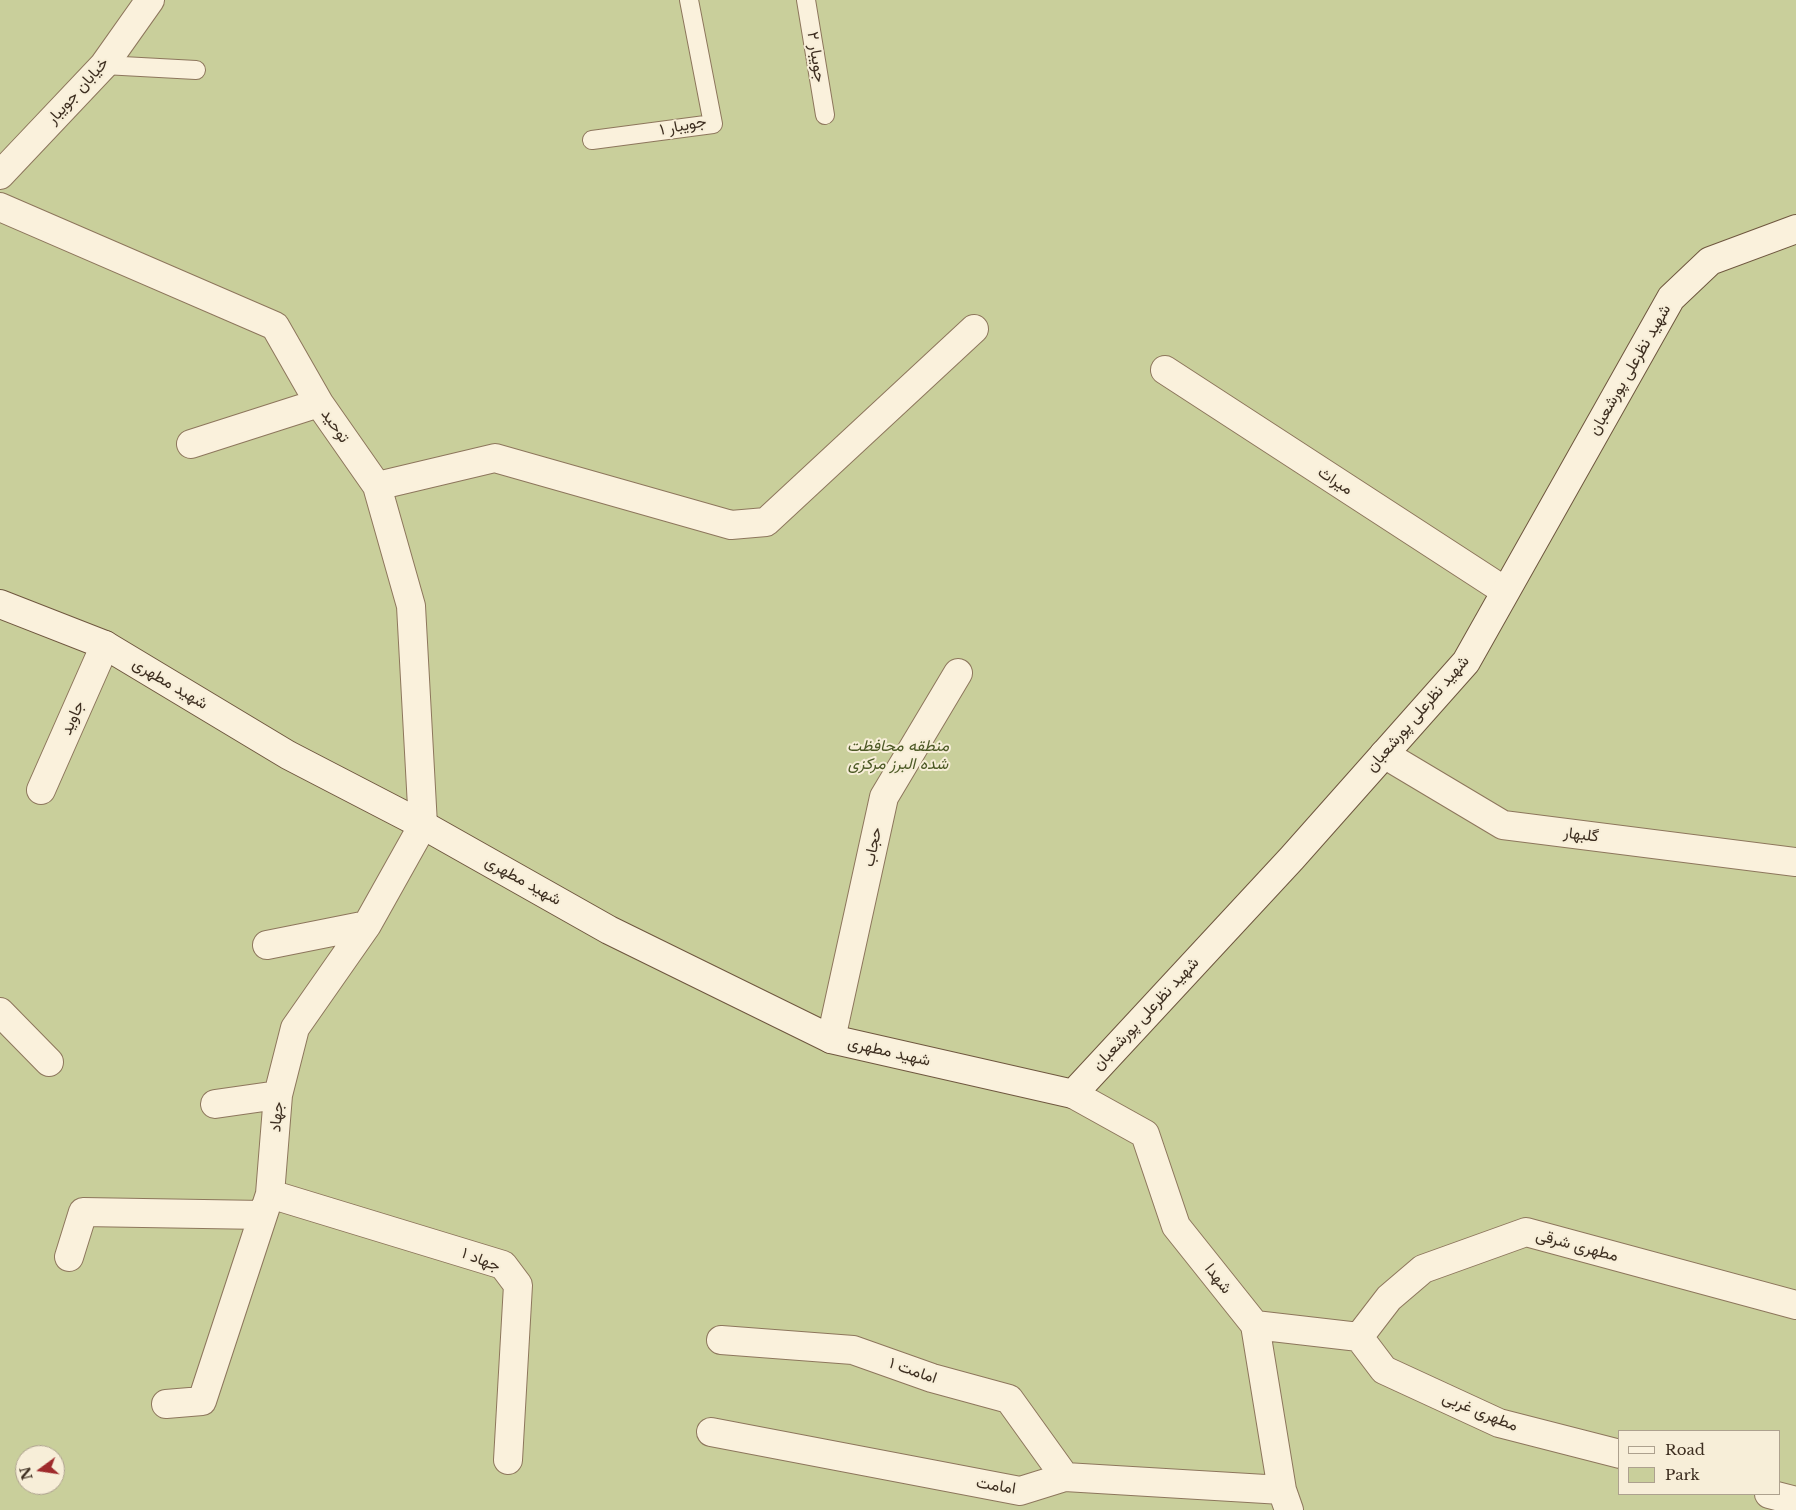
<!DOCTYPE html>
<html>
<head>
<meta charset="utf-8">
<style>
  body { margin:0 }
  #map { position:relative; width:1796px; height:1510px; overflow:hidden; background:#f0e4c8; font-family:"Libre Baskerville",serif }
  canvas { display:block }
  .legend { position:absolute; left:1618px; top:1430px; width:162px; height:65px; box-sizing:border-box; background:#f7eed8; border:1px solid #ada18e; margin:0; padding:6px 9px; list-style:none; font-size:15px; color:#3d2e20 }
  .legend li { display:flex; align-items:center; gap:10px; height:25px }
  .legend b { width:25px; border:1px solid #ada18e }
  .north { position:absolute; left:15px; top:1445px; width:50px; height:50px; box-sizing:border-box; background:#f7eed8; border:1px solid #ada18e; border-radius:50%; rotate:256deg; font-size:14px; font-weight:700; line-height:20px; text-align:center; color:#3d2e20 }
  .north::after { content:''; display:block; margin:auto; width:18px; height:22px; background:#9e2a2b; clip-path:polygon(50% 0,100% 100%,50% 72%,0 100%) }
</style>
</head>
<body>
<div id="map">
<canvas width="1796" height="1510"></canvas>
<ul class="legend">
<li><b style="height:6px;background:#faf1dc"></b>Road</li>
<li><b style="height:14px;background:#c9cf9b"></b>Park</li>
</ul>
<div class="north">N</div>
</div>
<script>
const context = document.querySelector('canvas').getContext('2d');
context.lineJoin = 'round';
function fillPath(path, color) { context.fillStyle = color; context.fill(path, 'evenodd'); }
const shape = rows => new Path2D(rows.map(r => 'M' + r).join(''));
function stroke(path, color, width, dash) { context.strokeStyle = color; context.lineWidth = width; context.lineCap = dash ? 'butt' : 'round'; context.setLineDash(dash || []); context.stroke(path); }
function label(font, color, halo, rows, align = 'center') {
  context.font = font + ' "Libre Baskerville",Vazirmatn,serif'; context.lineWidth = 4; context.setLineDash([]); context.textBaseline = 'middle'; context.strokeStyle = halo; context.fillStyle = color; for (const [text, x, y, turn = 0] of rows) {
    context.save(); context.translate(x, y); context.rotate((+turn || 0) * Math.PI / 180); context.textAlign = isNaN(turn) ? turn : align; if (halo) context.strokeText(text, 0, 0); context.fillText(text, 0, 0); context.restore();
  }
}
const green = shape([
  [0,0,1796,0,1796,1510,0,1510],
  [1620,1431,1780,1431,1780,1494,1620,1494],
  [25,1455,55,1455,55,1485,25,1485]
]);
const lane = shape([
  [806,0,825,115],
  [104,65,196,70],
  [592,140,713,124,689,0]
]);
const street = shape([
  [0,175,104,65,150,0],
  [0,207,275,326,319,403,377,486,411,606,423,825,367,925,295,1028,278,1095,270,1194,202,1401,166,1404],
  [1165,370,1505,591],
  [191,444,319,403],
  [377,486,495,458,731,525,766,522,974,329],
  [1384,754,1503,825,1796,862],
  [41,790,105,645],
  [267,945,367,925],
  [0,1012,49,1062],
  [831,1039,884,797,958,673],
  [1073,1094,1145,1134,1176,1226,1255,1325,1282,1490,1289,1510],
  [215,1104,278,1095],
  [270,1194,503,1265,518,1285,508,1460],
  [69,1257,83,1212,263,1215],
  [1255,1325,1359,1337],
  [1359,1337,1389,1298,1423,1269,1526,1232,1796,1305],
  [1359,1337,1384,1370,1499,1423,1620,1454],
  [721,1340,853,1350,932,1378,1009,1399,1065,1477],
  [711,1432,1020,1491,1065,1477,1282,1490],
  [1769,1494,1796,1501]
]);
const secondary = shape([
  [0,604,105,645,288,755,423,825,609,930,831,1039,1073,1094,1292,858,1466,662,1671,298,1710,261,1796,229]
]);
const streetNames = [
  ["جویبار ۲",816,57,81],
  ["خیابان جویبار",78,91,-48],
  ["جویبار ۱",683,126,-11],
  ["شهید نظرعلی پورشعبان",1630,370,-60],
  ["توحید",335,426,55],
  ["میراث",1335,481,33],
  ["شهید مطهری",170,684,31],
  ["شهید نظرعلی پورشعبان",1418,714,-49],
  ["جاوید",73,718,-66],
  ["گلبهار",1581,835,7],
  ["حجاب",873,847,-78],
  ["شهید مطهری",523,881,29],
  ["شهید نظرعلی پورشعبان",1146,1014,-47],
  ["شهید مطهری",889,1052,13],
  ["جهاد",277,1117,-85],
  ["مطهری شرقی",1577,1246,15],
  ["جهاد ۱",481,1260,21],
  ["شهدا",1218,1279,52],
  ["امامت ۱",913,1371,19],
  ["مطهری غربی",1480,1412,22],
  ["امامت",996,1486,9]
];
const parkNames = [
  ["منطقه محافظت",898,746],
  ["شده البرز مرکزی",898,764]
];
fillPath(green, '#c9cf9b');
stroke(lane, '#8d765c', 20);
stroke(street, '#8d765c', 30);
stroke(secondary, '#6f573f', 30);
stroke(lane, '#faf1dc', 18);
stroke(street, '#faf1dc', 28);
stroke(secondary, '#faf1dc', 28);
label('16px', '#3d2e20', '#f7eed8', streetNames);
label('italic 16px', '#4d5a26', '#f7eed8', parkNames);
</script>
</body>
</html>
